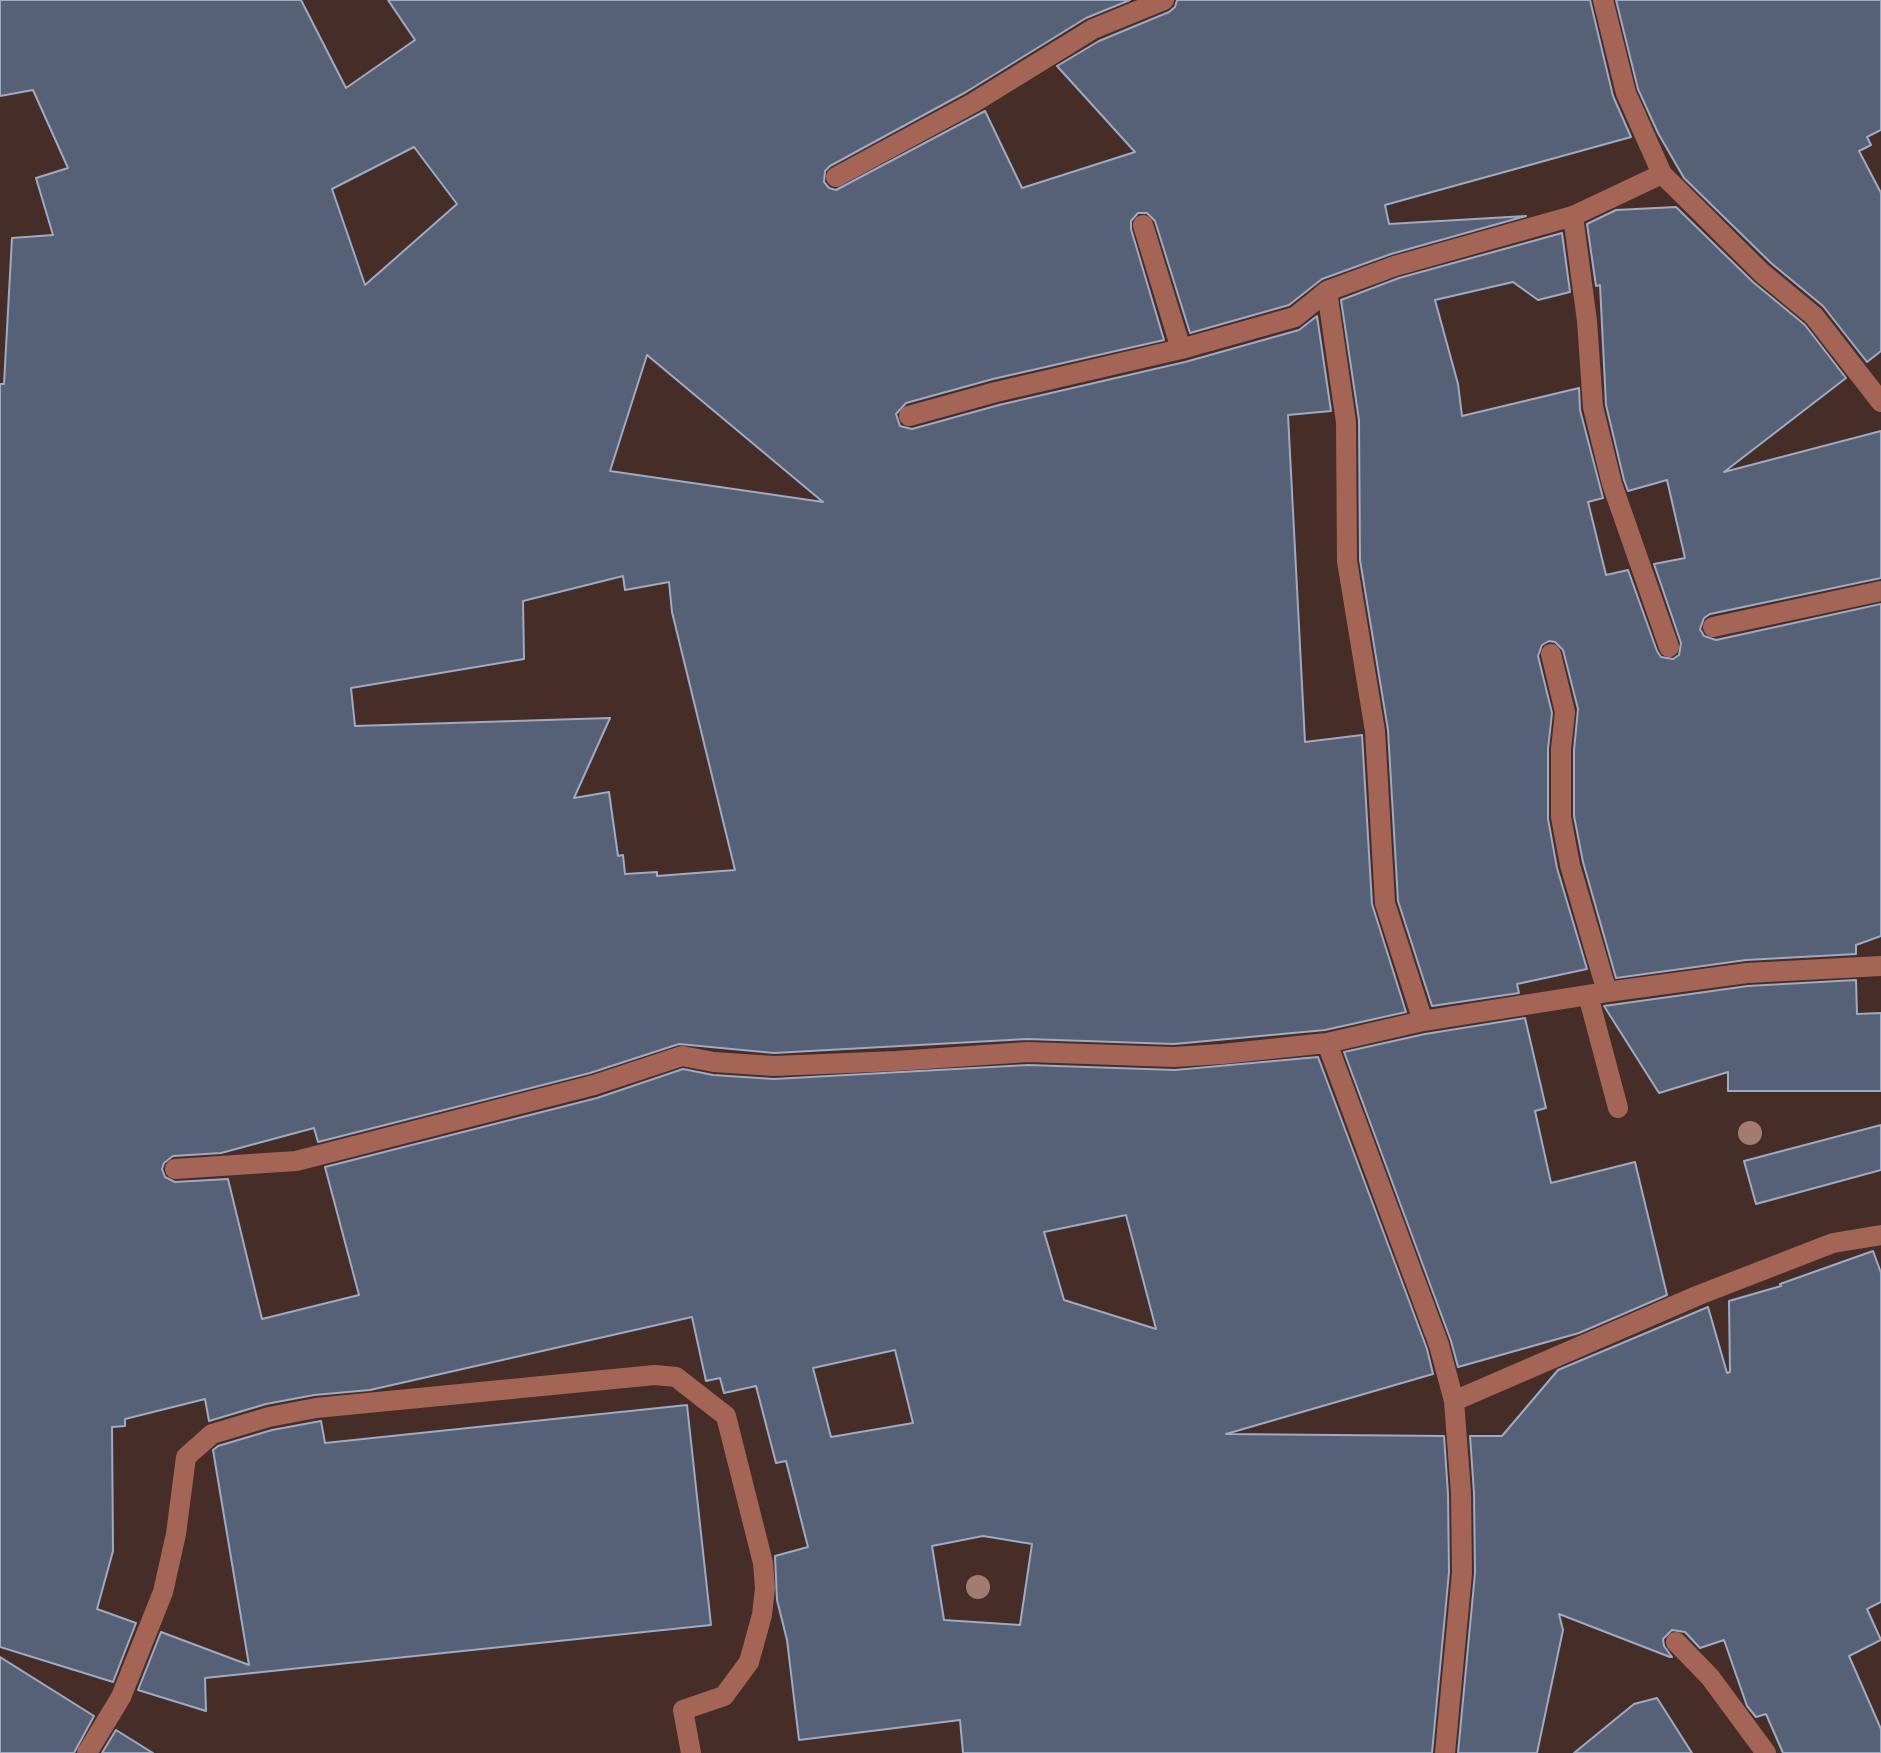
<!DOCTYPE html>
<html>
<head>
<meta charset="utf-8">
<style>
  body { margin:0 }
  canvas { display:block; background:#462d27 }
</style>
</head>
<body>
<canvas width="1881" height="1753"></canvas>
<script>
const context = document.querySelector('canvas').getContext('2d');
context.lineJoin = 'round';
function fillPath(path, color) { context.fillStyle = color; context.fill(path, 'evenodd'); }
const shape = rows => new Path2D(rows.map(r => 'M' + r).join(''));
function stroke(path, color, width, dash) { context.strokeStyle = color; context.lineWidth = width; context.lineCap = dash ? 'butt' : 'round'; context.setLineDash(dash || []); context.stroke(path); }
const building = shape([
  [0,0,301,0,346,88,415,40,388,0,1130,0,1086,18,966,92,830,166,825,171,824,182,829,188,836,190,985,111,1022,188,1135,152,1057,66,1099,41,1169,12,1175,7,1177,0,1590,0,1613,96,1631,137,1385,205,1389,224,1526,216,1391,254,1322,279,1289,305,1190,333,1155,221,1147,213,1138,213,1131,221,1131,229,1164,340,993,379,906,403,896,414,900,426,912,429,999,405,1185,362,1299,330,1317,316,1331,411,1288,415,1305,742,1362,735,1372,904,1406,1012,1325,1030,1174,1044,1027,1039,774,1053,679,1044,590,1073,318,1142,314,1128,221,1153,173,1156,164,1163,162,1169,165,1177,175,1182,228,1179,262,1319,359,1295,325,1167,597,1098,683,1069,713,1075,774,1079,1028,1065,1175,1070,1318,1057,1427,1349,1433,1374,1226,1434,1444,1436,1448,1494,1449,1572,1432,1753,963,1753,960,1720,799,1740,787,1640,777,1600,775,1556,808,1547,786,1461,776,1463,756,1386,724,1393,720,1378,706,1381,692,1317,370,1390,314,1395,266,1404,209,1421,205,1399,125,1419,125,1426,112,1427,113,1551,97,1609,136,1623,113,1682,0,1647,0,384,4,384,12,238,53,235,36,178,68,168,33,90,0,96,0,0],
  [414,147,457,204,365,285,332,189,414,147],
  [647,355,823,502,610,471,647,355],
  [623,576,625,590,669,582,672,612,735,870,657,876,657,872,625,874,623,855,618,856,609,792,574,798,610,718,355,726,351,688,524,659,523,601,623,576],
  [1126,1215,1156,1329,1064,1300,1044,1232,1126,1215],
  [895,1350,913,1423,831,1437,813,1368,895,1350],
  [983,1536,1032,1544,1020,1625,944,1620,932,1546,983,1536],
  [1616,0,1881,0,1881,130,1867,137,1871,145,1859,151,1881,193,1881,351,1867,362,1823,306,1771,263,1684,178,1658,133,1638,89,1616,0],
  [1676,207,1753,282,1805,325,1846,378,1724,472,1881,431,1881,578,1710,614,1704,618,1700,629,1704,636,1716,640,1881,604,1881,936,1856,945,1856,954,1746,960,1616,978,1583,862,1574,816,1574,750,1578,709,1563,650,1555,642,1549,641,1542,645,1538,656,1552,713,1548,749,1548,819,1557,868,1587,969,1517,984,1519,993,1432,1006,1398,901,1388,730,1360,560,1359,420,1341,300,1399,278,1562,233,1570,292,1538,300,1513,282,1435,300,1458,384,1462,416,1579,388,1580,410,1603,498,1588,502,1606,575,1628,570,1657,651,1661,657,1673,659,1679,655,1681,643,1654,564,1685,558,1667,480,1628,491,1624,480,1606,405,1600,285,1596,286,1587,224,1616,210,1676,207],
  [1856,980,1857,1014,1881,1013,1881,1091,1728,1091,1728,1072,1659,1093,1604,1006,1748,986,1856,980],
  [1525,1018,1546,1108,1535,1111,1551,1183,1635,1162,1667,1295,1579,1333,1458,1367,1451,1341,1344,1052,1425,1034,1525,1018],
  [1881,1125,1881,1170,1756,1204,1744,1161,1881,1125],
  [1873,1251,1881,1273,1881,1602,1867,1609,1881,1640,1849,1656,1881,1729,1881,1753,1783,1753,1766,1714,1756,1717,1747,1706,1724,1640,1700,1648,1685,1632,1672,1630,1663,1639,1664,1646,1672,1657,1670,1657,1559,1614,1563,1630,1537,1753,1458,1753,1475,1573,1474,1493,1470,1436,1502,1436,1558,1370,1708,1307,1727,1373,1730,1372,1729,1301,1781,1286,1780,1284,1873,1251],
  [687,1405,711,1625,205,1678,206,1711,138,1690,161,1632,249,1665,213,1450,218,1446,272,1430,321,1421,325,1443,687,1405],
  [0,1657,94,1716,74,1753,0,1753,0,1657],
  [1657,1698,1692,1753,1574,1753,1634,1704,1657,1698],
  [116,1730,153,1753,102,1753,116,1730]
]);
const minor = shape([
  [1603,0,1626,93,1662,174,1762,273,1814,316,1881,402],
  [836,177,973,103,1093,29,1164,0],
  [1573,216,1587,321,1593,407,1612,484,1669,647],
  [1143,225,1181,349],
  [1327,291,1346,422,1347,561,1375,731,1385,903,1423,1021],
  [909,416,996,392,1181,349,1295,317,1327,291,1395,266,1573,216,1662,174],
  [1713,627,1881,591],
  [1551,654,1565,712,1561,749,1561,817,1570,865,1607,992],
  [1588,995,1618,1108],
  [1327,1043,1439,1345,1454,1401,1461,1493,1462,1573,1445,1753],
  [175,1169,296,1161,594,1085,682,1056,714,1062,774,1066,896,1061,1028,1052,1174,1057,1222,1054,1327,1043,1423,1021,1607,992,1747,973,1881,966],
  [1454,1401,1699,1295,1833,1243,1881,1235],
  [1676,1642,1710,1677,1766,1753],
  [87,1753,121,1697,163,1592,176,1534,186,1457,212,1434,269,1417,316,1408,655,1375,676,1377,726,1416,763,1563,765,1588,762,1615,749,1662,724,1696,683,1710,691,1753]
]);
const trees = [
  [1750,1133],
  [978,1587]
];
fillPath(building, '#566077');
stroke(building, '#9faac3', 2);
stroke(minor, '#a46556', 20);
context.fillStyle = '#a27b71';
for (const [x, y] of trees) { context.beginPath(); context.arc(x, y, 12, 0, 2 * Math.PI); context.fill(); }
</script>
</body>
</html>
